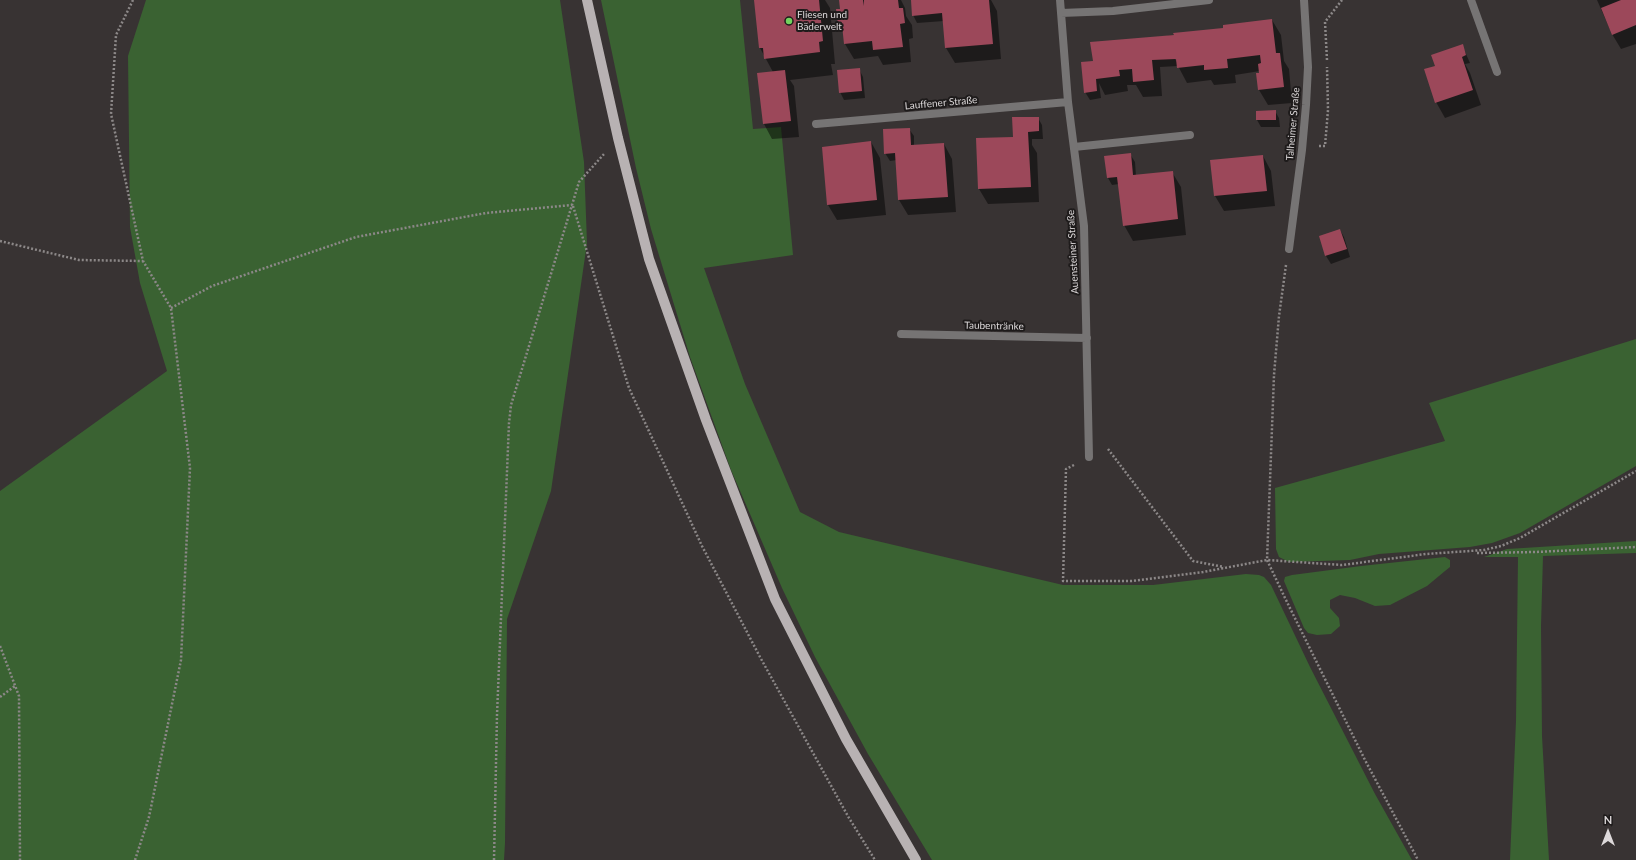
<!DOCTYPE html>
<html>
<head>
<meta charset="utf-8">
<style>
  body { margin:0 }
  #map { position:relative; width:1636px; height:860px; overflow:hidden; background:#383333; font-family:Lato,sans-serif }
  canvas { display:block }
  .north { position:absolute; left:1588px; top:812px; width:40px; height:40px; -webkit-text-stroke:3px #1e1b1b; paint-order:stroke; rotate:0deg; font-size:11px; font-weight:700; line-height:16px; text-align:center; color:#ddd9da }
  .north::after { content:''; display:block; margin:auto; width:14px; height:18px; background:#ddd9da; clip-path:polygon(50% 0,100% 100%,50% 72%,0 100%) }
</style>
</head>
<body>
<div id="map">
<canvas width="1636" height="860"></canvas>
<div class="north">N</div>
</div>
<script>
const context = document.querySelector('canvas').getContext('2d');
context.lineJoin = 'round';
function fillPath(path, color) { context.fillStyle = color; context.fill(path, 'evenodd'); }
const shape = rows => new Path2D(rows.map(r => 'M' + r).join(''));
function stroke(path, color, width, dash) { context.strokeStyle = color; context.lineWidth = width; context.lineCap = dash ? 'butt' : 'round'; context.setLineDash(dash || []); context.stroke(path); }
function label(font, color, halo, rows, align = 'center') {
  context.font = font + ' Lato,sans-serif'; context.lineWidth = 4; context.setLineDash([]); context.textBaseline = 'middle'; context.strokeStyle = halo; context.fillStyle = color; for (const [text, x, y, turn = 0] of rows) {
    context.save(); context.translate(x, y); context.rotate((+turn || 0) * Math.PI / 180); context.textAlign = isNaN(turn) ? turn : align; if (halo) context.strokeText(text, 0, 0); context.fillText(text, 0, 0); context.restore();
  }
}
const green = shape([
  [146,0,560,0,584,162,587,243,551,491,507,619,505,843,504,860,0,860,0,491,167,371,140,283,130,227,128,56],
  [601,0,740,0,753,129,781,127,793,255,704,268,745,384,800,512,839,532,1063,585,1153,585,1246,574,1259,575,1264,577,1271,585,1310,667,1375,794,1412,860,932,860,868,754,815,657,782,588,731,470,690,357,651,229,636,168],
  [1636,339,1636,466,1520,533,1492,543,1470,547,1379,554,1350,560,1289,562,1279,557,1276,549,1275,488,1445,441,1429,403],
  [1636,541,1636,553,1543,556,1541,626,1542,736,1549,860,1510,860,1516,721,1518,557,1484,557,1507,549],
  [1445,557,1450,560,1450,567,1445,571,1427,586,1390,605,1375,606,1355,598,1340,595,1330,600,1330,608,1339,618,1340,626,1331,634,1317,635,1308,633,1304,628,1284,581,1285,577,1292,575,1361,566]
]);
const shadow = shape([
  [755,0,825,0,830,8,835,64,831,64,833,75,790,80,794,86,799,137,772,139,764,124,758,74,773,72,760,48],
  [840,0,901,0,905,8,906,16,912,25,913,38,909,39,911,62,883,65,878,56,854,59,845,44,844,34,839,25,841,10],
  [912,0,991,0,997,11,1001,59,955,63,946,48,944,21,917,23,913,15],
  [1597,0,1636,0,1636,44,1621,49,1612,34],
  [1272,20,1281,35,1284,61,1289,69,1292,103,1268,105,1259,90,1260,71,1235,75,1236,83,1214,85,1211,80,1187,83,1178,66,1160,67,1162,96,1143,97,1136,85,1127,85,1128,91,1105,95,1099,83,1101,98,1090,100,1085,92,1094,62,1150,38,1224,29],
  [1172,55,1177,59,1177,62],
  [1462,45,1470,63,1465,64,1470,73,1481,105,1445,118,1436,102,1437,66],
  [859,69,863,77,865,98,844,100,840,92],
  [1275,111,1279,118,1280,127,1261,127,1257,120],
  [1038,118,1042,125,1043,139,1032,139,1032,145,1037,153,1039,202,988,204,979,189,977,139,1014,138],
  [909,129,914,136,914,146,944,144,952,159,956,212,908,215,899,200,897,160,890,161,885,153],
  [871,142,880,158,886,215,837,220,828,205],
  [1130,154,1135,162,1136,176,1172,172,1181,187,1186,235,1133,241,1124,225,1119,184,1112,185,1108,178],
  [1263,156,1271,171,1275,206,1224,211,1215,196,1211,161],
  [1340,230,1344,237,1350,257,1331,264,1326,256,1320,236]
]);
const building = shape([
  [754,0,819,0,823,41,819,42,820,52,764,59,763,48,759,48],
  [839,0,863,0,864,6,864,0,898,0,899,8,903,8,905,23,900,24,903,47,873,50,872,41,844,44,842,25,838,25,836,9,840,9],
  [911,0,989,0,993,44,945,48,942,13,912,16],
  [1621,0,1636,0,1636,25,1612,35,1601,8],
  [1272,19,1276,53,1280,53,1284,87,1258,90,1256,73,1259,73,1258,64,1261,63,1260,55,1227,59,1228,68,1204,70,1204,65,1177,68,1176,59,1152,60,1154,80,1133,82,1132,69,1119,70,1120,76,1096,79,1097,91,1084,93,1081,62,1093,61,1090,42,1174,35,1173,33,1223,28,1223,25],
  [1463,44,1466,55,1462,57,1473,90,1435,103,1424,69,1435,66,1431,55],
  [860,68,862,91,839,93,837,70],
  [785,70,791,121,763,124,757,73],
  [1276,110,1276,120,1256,120,1256,111],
  [1012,117,1039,117,1039,131,1028,132,1031,187,978,189,976,138,1013,137],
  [910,128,911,145,944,143,948,197,898,200,895,153,884,154,883,129],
  [871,141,877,200,827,205,822,147],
  [1131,153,1133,175,1173,171,1178,219,1123,226,1117,177,1107,178,1104,156],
  [1263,155,1267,191,1214,196,1210,160],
  [1340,229,1347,249,1325,256,1319,236]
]);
const path = shape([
  [133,0,116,35,111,114,143,261,171,308,190,468,181,660,149,817,135,860],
  [1327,60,1325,22,1342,0],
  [1319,146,1325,146,1328,110,1327,67],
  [573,206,629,388,702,546,760,657,849,818,875,860],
  [0,241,79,260,143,261],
  [1286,265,1279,316,1274,375,1267,560,1285,598,1365,760,1418,860],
  [171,308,212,286,356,237,486,213,572,205],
  [1108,449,1193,561,1224,567],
  [1074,465,1066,469,1063,581,1132,581,1203,572,1267,560,1342,565,1426,554,1484,550,1501,546,1520,538,1636,471],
  [1477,553,1536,552,1636,547],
  [0,646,19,696,20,860],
  [0,697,15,686],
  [494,860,497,715,509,423,511,405,579,182,604,154]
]);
const lane = shape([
  [1074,147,1190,135]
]);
const street = shape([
  [1060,0,1068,102,1084,226,1089,457],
  [1471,0,1497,72],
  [1061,13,1113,11,1209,0],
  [816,124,1068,102],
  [1289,249,1302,150,1306,105,1308,67,1304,0],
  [901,334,1087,338]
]);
const primary = shape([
  [587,0,618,138,649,259,706,420,775,599,846,739,916,860]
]);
const markers = [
  [789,21,4,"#72d25e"]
];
const poiNames = [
  ["Fliesen und",797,15],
  ["Bäderwelt",797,27]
];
const streetNames = [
  ["Lauffener Straße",941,103,-5],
  ["Talheimer Straße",1293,124,-85],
  ["Auensteiner Straße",1073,252,-93],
  ["Taubentränke",994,326,1]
];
fillPath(green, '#3a6232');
fillPath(shadow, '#0007');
fillPath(building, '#9c485a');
stroke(path, '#8c8888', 2.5, [2, 2]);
stroke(lane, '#767474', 8);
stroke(street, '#767474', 8);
stroke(primary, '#b8b2b3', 10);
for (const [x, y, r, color] of markers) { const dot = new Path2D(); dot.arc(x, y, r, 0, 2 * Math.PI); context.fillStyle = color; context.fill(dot); stroke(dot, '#1e1b1b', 1.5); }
label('10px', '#ddd9da', '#1e1b1b', poiNames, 'left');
label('10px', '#ddd9da', '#1e1b1b', streetNames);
</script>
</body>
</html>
